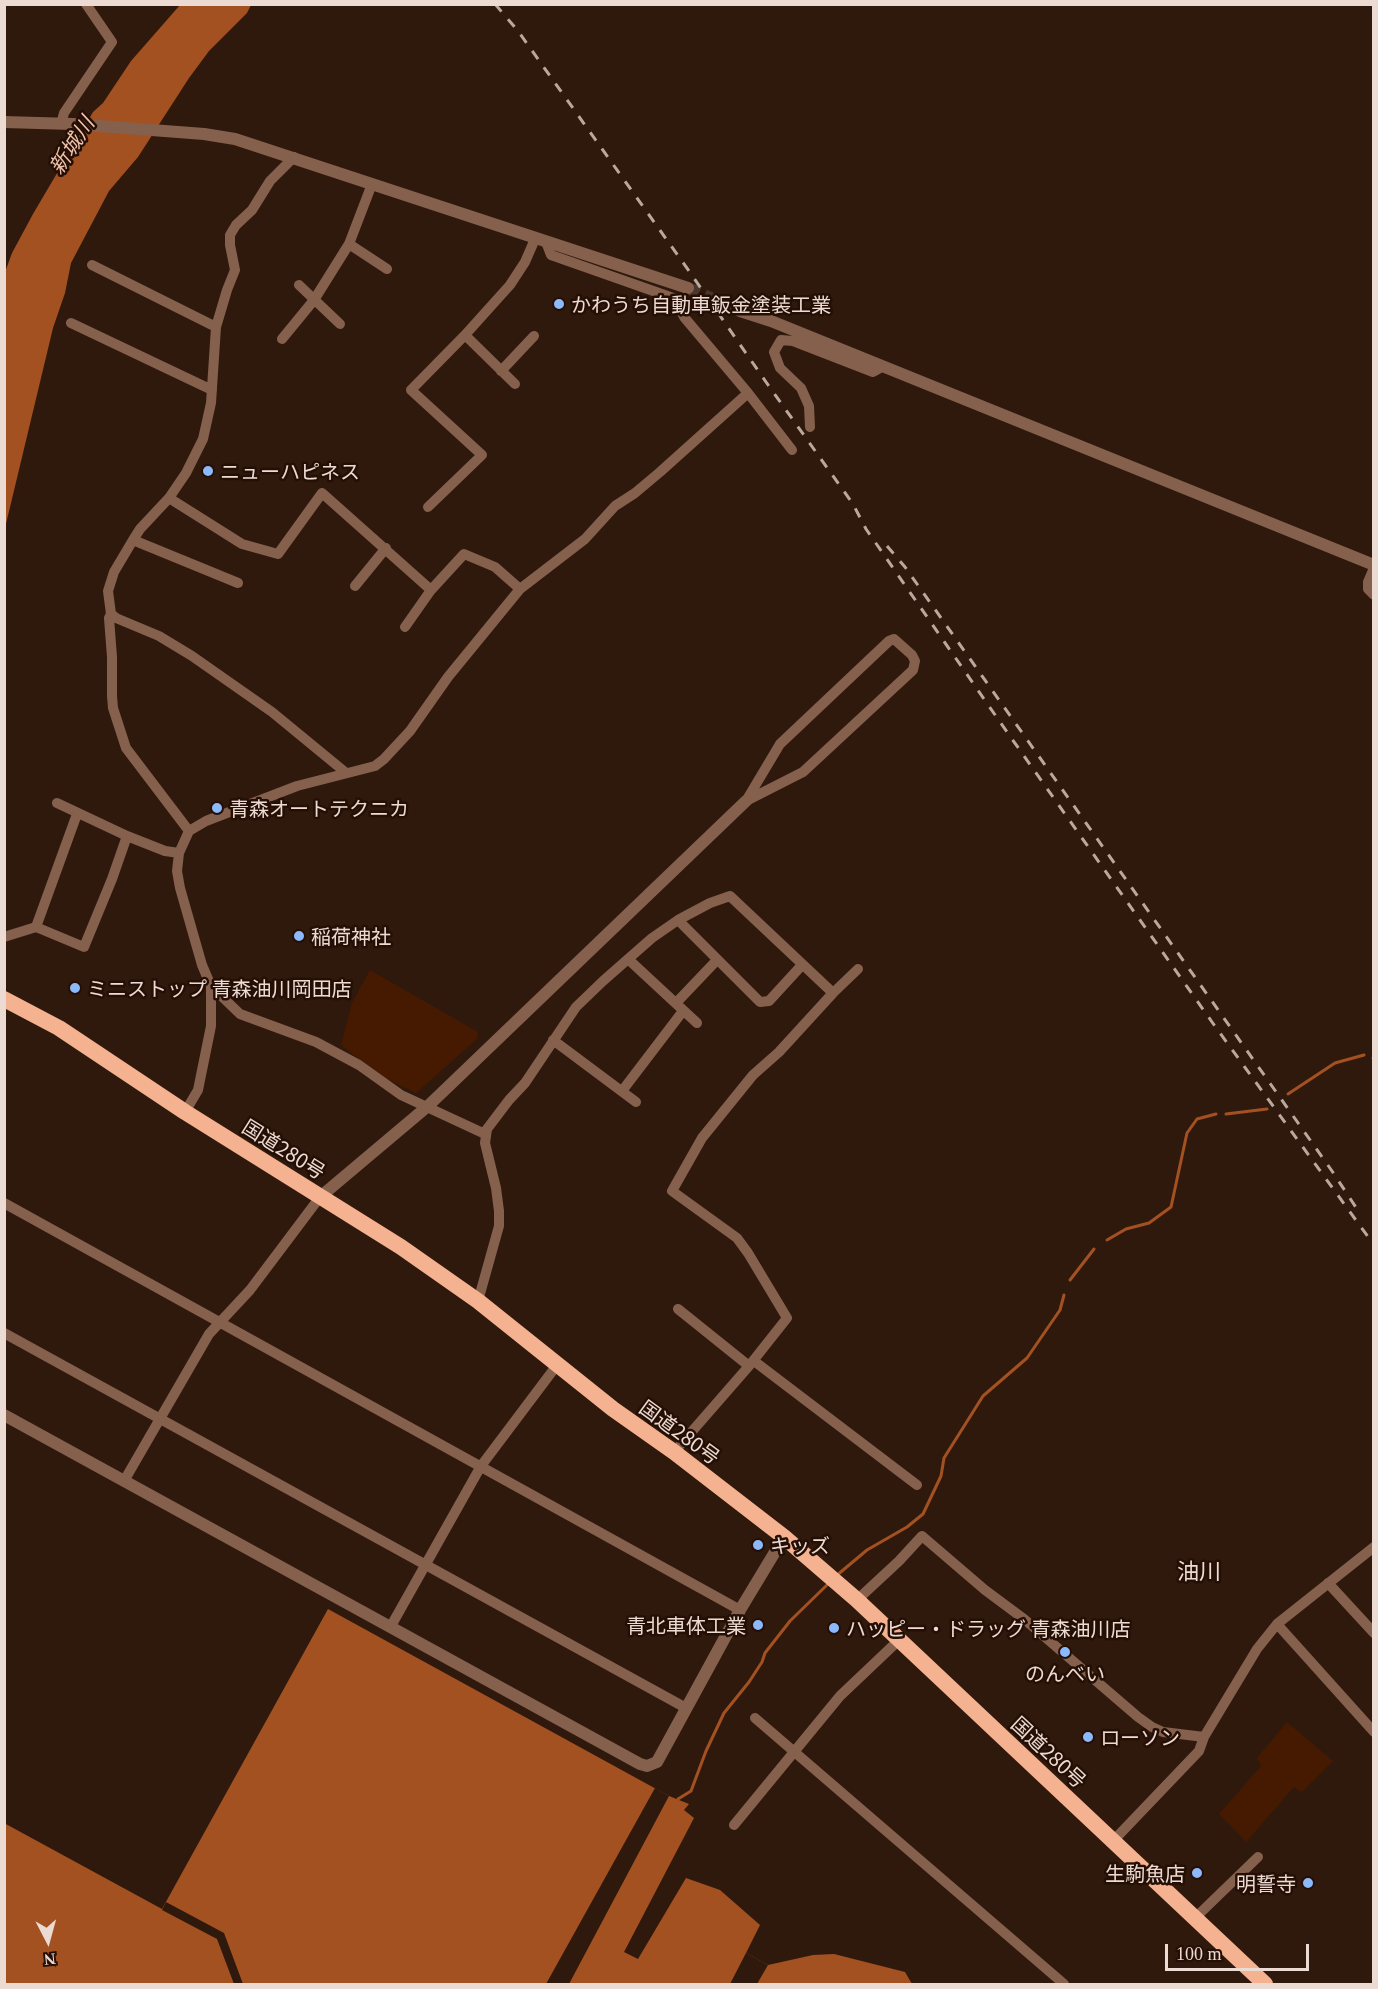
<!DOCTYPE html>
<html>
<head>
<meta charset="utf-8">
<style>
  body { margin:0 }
  #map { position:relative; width:1378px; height:1989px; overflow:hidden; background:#2f190d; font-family:Georgia,serif }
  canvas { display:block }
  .frame { position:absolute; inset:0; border:6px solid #ecdbd3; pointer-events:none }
  .north { position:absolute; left:18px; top:1911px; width:60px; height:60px; -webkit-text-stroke:4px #250f05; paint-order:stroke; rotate:174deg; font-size:16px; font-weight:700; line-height:24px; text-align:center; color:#ecdbd3 }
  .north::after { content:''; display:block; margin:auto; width:21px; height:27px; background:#ecdbd3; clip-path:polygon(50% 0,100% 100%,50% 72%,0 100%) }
  .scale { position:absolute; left:1165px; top:1944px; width:144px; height:27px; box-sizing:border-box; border:3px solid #ecdbd3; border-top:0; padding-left:8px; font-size:18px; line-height:21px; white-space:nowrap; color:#ecdbd3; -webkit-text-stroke:4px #250f05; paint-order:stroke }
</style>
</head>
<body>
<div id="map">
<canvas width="1378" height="1989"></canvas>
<div class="frame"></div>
<div class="north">N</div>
<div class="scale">100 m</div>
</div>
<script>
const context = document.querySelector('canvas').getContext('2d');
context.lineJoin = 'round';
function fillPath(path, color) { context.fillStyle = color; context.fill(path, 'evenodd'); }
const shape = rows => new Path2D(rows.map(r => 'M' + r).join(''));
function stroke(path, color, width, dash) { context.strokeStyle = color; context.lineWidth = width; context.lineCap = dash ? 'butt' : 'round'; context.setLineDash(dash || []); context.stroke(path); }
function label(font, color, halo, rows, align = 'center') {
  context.font = font + ' Georgia,"Noto Sans JP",serif'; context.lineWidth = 5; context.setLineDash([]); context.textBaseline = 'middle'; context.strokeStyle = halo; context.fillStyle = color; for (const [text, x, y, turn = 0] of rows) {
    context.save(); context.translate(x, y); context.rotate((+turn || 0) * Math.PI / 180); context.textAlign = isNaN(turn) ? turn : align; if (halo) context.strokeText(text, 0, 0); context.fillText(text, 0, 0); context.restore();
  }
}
const green = shape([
  [370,970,478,1032,477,1039,416,1093,383,1077,341,1045,352,1003],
  [1287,1722,1333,1761,1302,1792,1294,1787,1246,1842,1219,1814,1261,1766,1257,1758]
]);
const water = shape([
  [180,5,251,5,247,13,209,51,189,78,138,157,109,191,71,263,65,293,53,328,5,528,4,275,12,253,33,214,93,112,103,103,131,61],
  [328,1609,669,1796,689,1804,684,1810,694,1818,624,1952,638,1959,686,1878,720,1890,760,1925,746,1953,768,1965,813,1955,834,1954,905,1972,912,1984,5,1984,4,1823,162,1909]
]);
const pier = shape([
  [655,1788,669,1796,569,1984,546,1984],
  [166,1902,224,1933,243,1984,234,1984,217,1939,162,1910],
  [746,1953,768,1965,757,1984,730,1984]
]);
const stream = shape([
  [1373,1058,1374,1058],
  [1288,1094,1335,1063,1364,1055],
  [1226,1114,1267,1109],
  [1107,1240,1126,1229,1149,1223,1171,1207,1187,1133,1197,1119,1216,1114],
  [1070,1280,1094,1249],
  [836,1576,867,1550,907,1527,923,1514,941,1476,944,1458,983,1396,1027,1358,1060,1310,1064,1295],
  [678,1799,691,1791,706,1751,724,1713,749,1682,762,1662,765,1653,790,1621,829,1583]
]);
const tertiaryTunnel = shape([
  [688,288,740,311]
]);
const minor = shape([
  [61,124,64,113,112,42,86,4],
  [546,242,551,255,676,299,684,317,748,393,792,450],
  [349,244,387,269],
  [92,265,216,327],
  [299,285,340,324],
  [71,323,212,390],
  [465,335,515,384],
  [282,339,314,300,349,244,372,184],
  [501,371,534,336],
  [810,427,809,406,801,388,780,368,774,352,781,340,793,341,873,372,882,367],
  [169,498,242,544,278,554,322,493,431,590],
  [428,507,482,455,411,390,465,335,510,285,525,262,535,239],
  [133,540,238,583],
  [1374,568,1368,582,1368,589,1374,595],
  [355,586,386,548],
  [111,614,116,618,159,636,192,656,272,712,345,772],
  [405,627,431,590,464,554,495,567,520,589],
  [894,639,912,655,915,661,913,670,803,772,746,801,780,744,889,641,894,639],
  [57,803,127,836],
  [189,831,126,748,113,708,112,696,112,657,109,618,111,614,108,591,114,572,133,540,140,529,169,498,186,473,203,439,211,403,216,327,227,290,235,270,230,245,230,235,236,225,252,210,270,181,294,157],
  [678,920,760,1002,769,1001,802,965],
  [36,927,77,814],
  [4,937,36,927,84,947,112,879,127,836,165,851,179,853],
  [628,959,697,1023],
  [676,1003,717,960],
  [553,1040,636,1102],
  [622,1091,683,1011],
  [185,1112,198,1090,211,1026,211,986],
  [485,1134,401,1095,359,1065,316,1042,240,1014,211,986,202,965,180,888,177,871,179,853,189,831,206,821,297,786,375,766,384,759,410,731,448,677,520,589,585,539,615,506,635,493,660,472,748,393],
  [4,1203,740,1610],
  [478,1301,499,1226,499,1211,496,1188,485,1143,487,1129,509,1100,525,1083,576,1007,603,981,652,938,678,920,710,903,730,896,833,993],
  [678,1309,749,1366],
  [4,1333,686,1708],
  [754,1361,917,1485],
  [674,1452,749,1366,787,1318,748,1253,737,1238,672,1191,702,1138,753,1075,779,1052,833,993,858,969],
  [124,1481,209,1334,250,1290,320,1197],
  [1328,1583,1374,1633],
  [857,1600,899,1561,922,1536,985,1590,1024,1619,1138,1717,1152,1727,1163,1732,1204,1737],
  [1277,1624,1374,1732],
  [391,1626,481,1466,557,1365],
  [755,1718,1064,1984],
  [734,1825,840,1696,899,1640],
  [1113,1841,1199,1751,1204,1737,1257,1649,1277,1624,1374,1547],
  [1195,1918,1258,1857]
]);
const tertiary = shape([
  [4,122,73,124,204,134,235,139,688,288],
  [740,311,771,321,1374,565],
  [320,1197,428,1106,746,801],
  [4,1415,640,1764,647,1766,657,1762,740,1610,784,1537]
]);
const trunk = shape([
  [4,999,59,1028,185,1112,401,1247,478,1301,613,1409,674,1452,784,1537,857,1600,1265,1984]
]);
const rail = shape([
  [495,4,518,31,689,271,766,382,853,504,866,529,1000,722,1212,1022,1374,1245],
  [887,546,905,567,1332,1171,1357,1209]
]);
const markers = [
  [559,304,6,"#8bb9fc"],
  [208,471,6,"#8bb9fc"],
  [217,808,6,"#8bb9fc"],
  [299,936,6,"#8bb9fc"],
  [75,988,6,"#8bb9fc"],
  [758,1545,6,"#8bb9fc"],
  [758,1625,6,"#8bb9fc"],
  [834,1628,6,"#8bb9fc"],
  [1065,1652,6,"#8bb9fc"],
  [1088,1737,6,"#8bb9fc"],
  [1197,1873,6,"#8bb9fc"],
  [1308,1883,6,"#8bb9fc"]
];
const poiNames = [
  ["かわうち自動車鈑金塗装工業",571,304],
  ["ニューハピネス",220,471],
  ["青森オートテクニカ",229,808],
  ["稲荷神社",311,936],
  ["ミニストップ 青森油川岡田店",87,988],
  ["キッズ",770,1545],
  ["青北車体工業",746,1625,"right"],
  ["ハッピー・ドラッグ 青森油川店",846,1628],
  ["のんべい",1065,1673,"center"],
  ["ローソン",1100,1737],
  ["生駒魚店",1185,1873,"right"],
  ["明誓寺",1296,1883,"right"]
];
const streetNames = [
  ["国道280号",284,1149,32],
  ["国道280号",680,1432,36],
  ["国道280号",1049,1752,43]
];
const waterNames = [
  ["新城川",71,145,-57]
];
const quarterNames = [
  ["油川",1199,1571]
];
fillPath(green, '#451a01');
fillPath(water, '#a45121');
fillPath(pier, '#2f190d');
stroke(stream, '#a45121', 3);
stroke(tertiaryTunnel, '#4b362b', 12, [12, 6]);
stroke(minor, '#85604d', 10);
stroke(tertiary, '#85604d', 12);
stroke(trunk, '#f5b291', 16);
stroke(rail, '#baa89f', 3, [10, 10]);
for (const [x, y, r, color] of markers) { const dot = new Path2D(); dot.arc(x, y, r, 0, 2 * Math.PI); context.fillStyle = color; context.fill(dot); stroke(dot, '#250f05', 2); }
label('20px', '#ecdbd3', '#250f05', poiNames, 'left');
label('20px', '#ecdbd3', '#250f05', streetNames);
label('italic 21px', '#f1c3ac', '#250f05', waterNames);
label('22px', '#ecdbd3', '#250f05', quarterNames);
</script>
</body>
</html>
